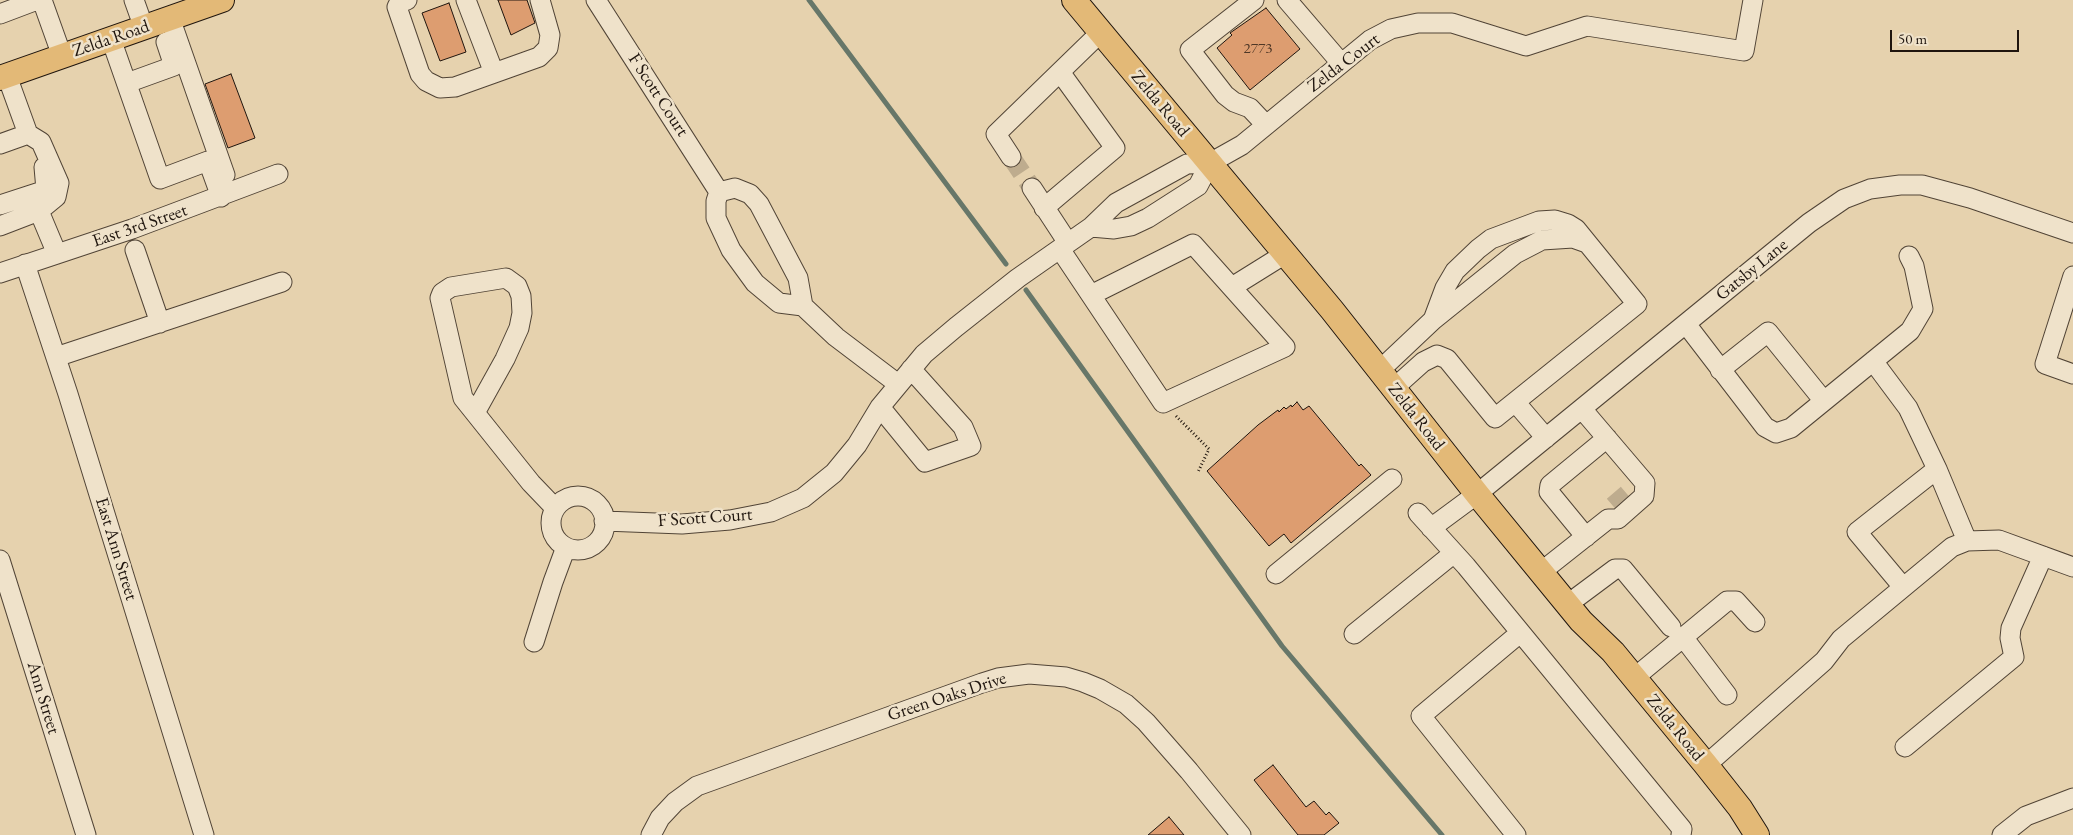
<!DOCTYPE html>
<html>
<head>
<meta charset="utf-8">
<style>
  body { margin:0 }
  #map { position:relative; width:2073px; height:835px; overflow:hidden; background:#e6d2ae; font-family:"EB Garamond",serif }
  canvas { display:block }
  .scale { position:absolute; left:1890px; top:30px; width:129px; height:22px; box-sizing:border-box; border:2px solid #1f150e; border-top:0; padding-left:6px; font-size:15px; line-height:18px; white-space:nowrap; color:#1f150e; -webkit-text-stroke:4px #efe2ca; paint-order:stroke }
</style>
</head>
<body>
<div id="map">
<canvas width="2073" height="835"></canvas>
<div class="scale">50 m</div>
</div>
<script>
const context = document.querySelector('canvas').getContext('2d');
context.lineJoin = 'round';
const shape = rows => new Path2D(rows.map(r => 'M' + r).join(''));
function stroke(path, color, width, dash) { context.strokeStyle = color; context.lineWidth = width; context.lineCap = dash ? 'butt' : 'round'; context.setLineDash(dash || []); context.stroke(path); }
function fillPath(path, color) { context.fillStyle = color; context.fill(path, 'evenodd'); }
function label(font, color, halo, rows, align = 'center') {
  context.font = font + ' "EB Garamond",serif'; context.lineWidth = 5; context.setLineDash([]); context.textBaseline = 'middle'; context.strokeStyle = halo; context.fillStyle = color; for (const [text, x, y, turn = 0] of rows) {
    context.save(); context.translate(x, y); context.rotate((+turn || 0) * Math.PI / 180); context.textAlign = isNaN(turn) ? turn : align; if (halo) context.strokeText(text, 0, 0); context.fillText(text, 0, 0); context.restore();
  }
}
const stream = shape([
  [809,0,1006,264],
  [1026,290,1282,646,1442,835]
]);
const building = shape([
  [498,0,527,0,535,23,511,35,498,0],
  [449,3,466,52,440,61,422,13,449,3],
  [1266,8,1300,49,1250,90,1217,48,1232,35,1230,33,1266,8],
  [231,74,255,138,228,148,205,84,231,74],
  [1297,402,1303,410,1309,406,1359,466,1361,464,1371,475,1291,543,1284,534,1269,546,1207,471,1258,425,1278,410,1279,412,1284,407,1286,409,1291,405,1292,407,1297,402],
  [1273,765,1306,807,1314,801,1326,815,1329,812,1339,823,1324,835,1298,835,1254,780,1273,765],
  [1169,817,1184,835,1148,835,1169,817]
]);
const minorTunnel = shape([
  [1011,157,1032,188],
  [1613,506,1627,494]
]);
const path = shape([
  [1176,416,1209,449,1198,472]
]);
const minor = shape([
  [42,0,62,56],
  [134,0,144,28],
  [407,0,399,3,397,7,420,74,426,81,440,88,455,87,539,57,548,48,550,35,540,0],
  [466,0,494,73],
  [596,0,719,192,735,188,750,194,759,204,798,278,803,306,836,337,898,384],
  [1254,0,1190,50,1225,95,1234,102,1250,108,1266,125],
  [1287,0,1341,63],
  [0,14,37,0],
  [170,18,225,175],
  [111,39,160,179,208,161,221,197],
  [127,83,174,66,166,42],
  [0,144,28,134],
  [1011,157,996,134,1100,33],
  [1032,188,1068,243],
  [719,192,716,201,716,218,731,250,755,283,779,303,803,306],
  [0,205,46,190,44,167],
  [1044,208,1115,148,1060,72],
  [39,211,57,254],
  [0,226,39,211,56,197,59,183,41,142,28,134,7,76],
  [1091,227,1114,229,1131,226,1148,218,1198,186,1210,163],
  [1060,249,1163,403,1285,347,1193,244,1091,295],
  [135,250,160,323],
  [25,264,68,394,204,835],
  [0,273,132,229,278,174],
  [2073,276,2045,364,2073,374],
  [506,278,517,286,521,296,522,313,519,328,505,359,475,413,463,398,440,298,442,293,451,287,506,278],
  [1232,287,1285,254],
  [1686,324,1765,427,1776,433,1791,428,1910,331,1923,309,1914,266,1909,256],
  [56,357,282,282],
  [1873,361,1908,408,1937,469,1967,541],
  [1380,370,1433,320,1515,254,1542,240,1573,238,1587,243],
  [1720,370,1768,332,1823,400],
  [1394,388,1423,362,1437,355,1447,359,1495,418,1637,304,1576,229,1568,224,1555,220,1539,221,1491,239,1478,249,1455,271,1445,288,1433,320],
  [1516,403,1546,438],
  [880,407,925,462,971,446,963,427,911,369],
  [475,413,531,483,555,508],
  '551 523a27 27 0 1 1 54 0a27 27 0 1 1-54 0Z',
  [1418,513,1466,566,1682,829,1681,835],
  [604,521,682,524,730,520,771,512,803,498,834,473,857,445,880,407,924,354,956,327,1018,278,1091,227,1116,203,1187,164,1210,163,1242,145,1370,40,1391,29,1418,23,1452,23,1526,46,1587,26,1744,51,1753,0],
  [1431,528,1477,494,1809,223,1844,199,1870,189,1900,185,1922,185,1970,198,2073,233],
  [1586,537,1549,492,1550,485,1607,438],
  [0,560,86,835],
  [1541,572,1608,519,1618,519,1644,496,1645,483,1582,409],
  [1276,574,1392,479],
  [1903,587,1857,532,1937,469],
  [1568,604,1615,569,1623,569,1671,627],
  [1354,634,1454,553],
  [1683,637,1727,695],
  [534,642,553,582,566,547],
  [1634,678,1727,601,1736,601,1755,622],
  [1905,747,2014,657,2010,638,2011,628,2043,556],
  [1706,765,1824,661,1841,639,1952,547,1967,541,1999,540,2073,567],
  [651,835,660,818,675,802,697,786,982,683,998,678,1029,674,1066,677,1083,682,1100,689,1126,704,1146,722,1189,771,1241,835],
  [1516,835,1421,716,1520,633],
  [2002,835,2026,816,2073,798]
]);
const major = shape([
  [1074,0,1332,310,1477,494,1581,621,1613,652,1706,765,1740,808,1757,835],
  [0,78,222,0]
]);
const numberNames = [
  ["2773",1258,49]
];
const streetNames = [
  ["Zelda Road",111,39,-19],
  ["Zelda Court",1344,63,-37],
  ["F Scott Court",658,95,57],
  ["Zelda Road",1160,104,50],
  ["East 3rd Street",140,226,-19],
  ["Gatsby Lane",1752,270,-39],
  ["Zelda Road",1416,417,52],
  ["F Scott Court",705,518,-4],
  ["East Ann Street",116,549,73],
  ["Green Oaks Drive",947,697,-18],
  ["Ann Street",43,698,73],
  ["Zelda Road",1675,728,51]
];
stroke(stream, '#677769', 5);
fillPath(building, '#dd9d70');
stroke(building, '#1f150e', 1);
stroke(minorTunnel, '#beac8e', 19, [19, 9]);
stroke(minor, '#514436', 21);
stroke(major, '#1f150e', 26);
stroke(path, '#1f150e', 3, [1, 2.5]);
stroke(minor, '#efe2ca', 19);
stroke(major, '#e3b977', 24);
label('15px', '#4e3726', null, numberNames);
label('18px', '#1f150e', '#efe2ca', streetNames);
</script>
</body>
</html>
